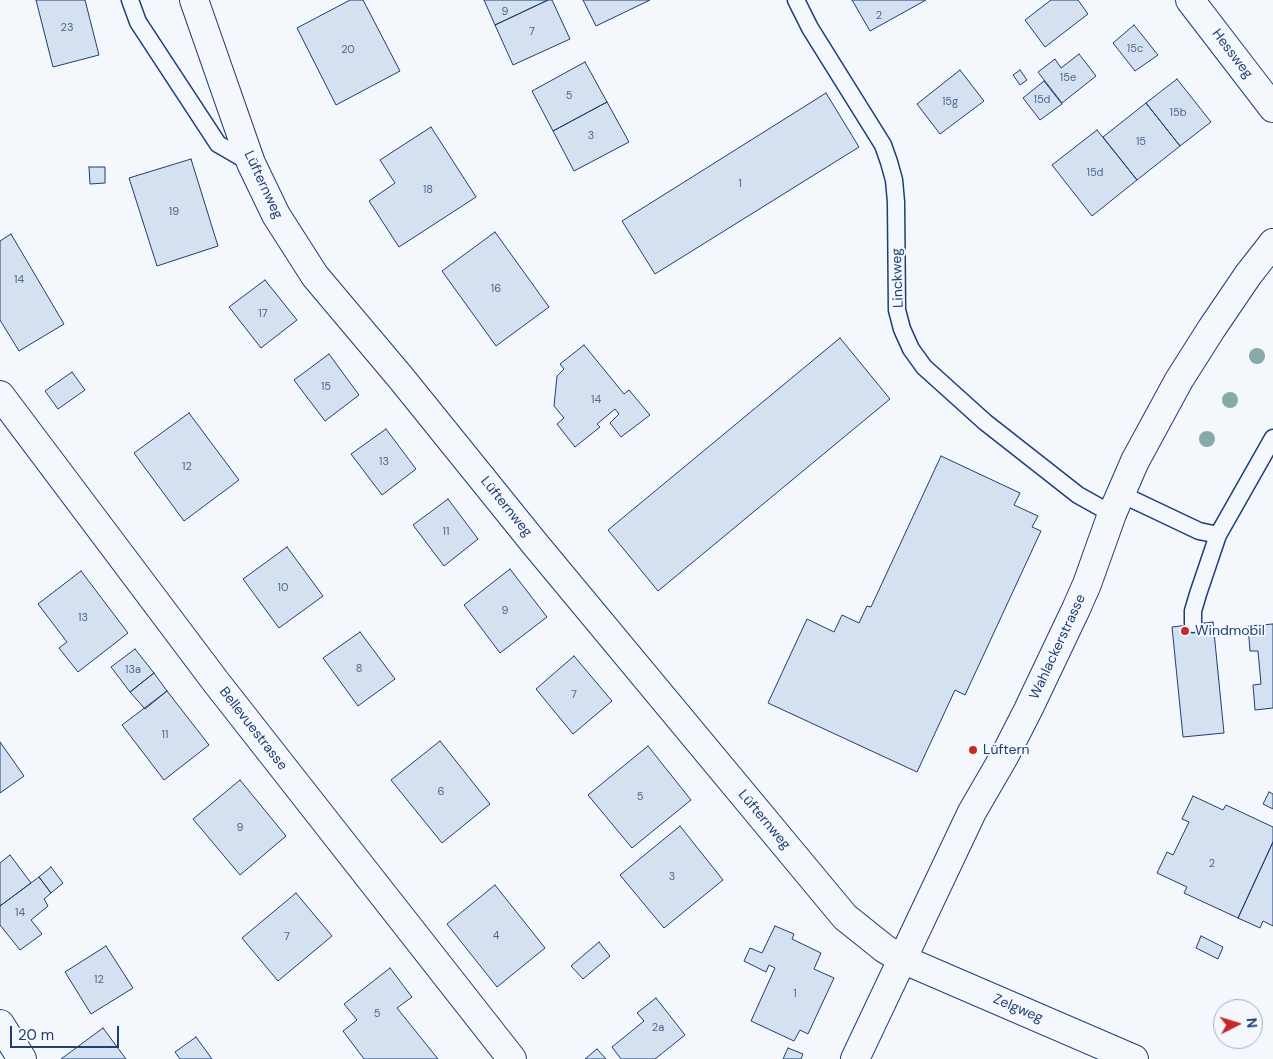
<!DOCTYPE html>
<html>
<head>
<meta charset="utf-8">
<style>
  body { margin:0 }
  #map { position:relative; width:1273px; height:1059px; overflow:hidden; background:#f4f7fb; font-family:"DM Sans",sans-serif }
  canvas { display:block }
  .north { position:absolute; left:1213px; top:999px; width:50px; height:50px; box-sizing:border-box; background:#f4f7fb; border:1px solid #9eadc5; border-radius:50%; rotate:85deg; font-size:14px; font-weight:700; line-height:20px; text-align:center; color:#1d3f73 }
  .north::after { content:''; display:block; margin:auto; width:18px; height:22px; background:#c62828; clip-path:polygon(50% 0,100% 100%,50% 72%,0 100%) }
  .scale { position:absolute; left:10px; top:1026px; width:109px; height:22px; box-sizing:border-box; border:2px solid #1d3f73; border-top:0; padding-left:6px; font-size:15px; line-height:18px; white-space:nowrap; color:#1d3f73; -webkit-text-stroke:4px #f4f7fb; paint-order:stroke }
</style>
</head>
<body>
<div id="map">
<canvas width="1273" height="1059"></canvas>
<div class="north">N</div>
<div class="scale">20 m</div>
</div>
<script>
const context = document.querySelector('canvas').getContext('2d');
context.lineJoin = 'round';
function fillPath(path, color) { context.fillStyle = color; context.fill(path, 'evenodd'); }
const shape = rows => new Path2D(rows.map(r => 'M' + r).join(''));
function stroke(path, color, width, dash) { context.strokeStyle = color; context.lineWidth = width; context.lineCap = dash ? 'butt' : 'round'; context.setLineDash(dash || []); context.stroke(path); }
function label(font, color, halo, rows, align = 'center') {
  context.font = font + ' "DM Sans",sans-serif'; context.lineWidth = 4; context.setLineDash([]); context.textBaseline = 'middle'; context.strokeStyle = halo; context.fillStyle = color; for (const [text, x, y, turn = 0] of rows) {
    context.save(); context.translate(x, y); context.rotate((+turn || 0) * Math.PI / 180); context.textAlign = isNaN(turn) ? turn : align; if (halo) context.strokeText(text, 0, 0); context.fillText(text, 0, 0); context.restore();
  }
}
const building = shape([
  [36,0,85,0,99,55,53,67,36,0],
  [350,0,363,0,400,71,336,105,297,28,350,0],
  [484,0,548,0,495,25,484,0],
  [548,0,552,0,570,39,513,65,495,25,548,0],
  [583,0,650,0,596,26,583,0],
  [852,0,926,0,870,31,852,0],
  [1051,0,1078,0,1088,14,1045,47,1025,20,1051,0],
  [1134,25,1158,55,1135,71,1113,43,1134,25],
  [1079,54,1096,76,1062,103,1038,72,1055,59,1061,68,1079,54],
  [585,62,607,102,553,131,532,91,585,62],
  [960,70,984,101,940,134,917,104,960,70],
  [1020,70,1027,80,1020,85,1013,75,1020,70],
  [1177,79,1211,122,1180,146,1146,103,1177,79],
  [1044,81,1062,104,1040,120,1023,98,1044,81],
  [826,93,859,147,655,274,622,221,826,93],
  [607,102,629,142,574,171,553,131,607,102],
  [1146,103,1180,146,1137,180,1103,137,1146,103],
  [431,127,476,197,399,247,369,201,395,183,380,160,431,127],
  [1097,130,1137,180,1092,216,1052,165,1097,130],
  [191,159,218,246,157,266,129,178,191,159],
  [89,167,105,167,105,183,90,184,89,167],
  [495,232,549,307,496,346,442,271,495,232],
  [11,234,64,324,19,351,0,320,0,241,11,234],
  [265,280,297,320,261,348,229,307,265,280],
  [840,338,890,399,658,591,608,530,840,338],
  [584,345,624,394,629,390,650,415,621,437,610,423,619,414,615,409,597,424,600,427,575,447,557,424,564,418,554,406,557,376,564,369,560,364,584,345],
  [329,354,359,395,325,421,294,380,329,354],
  [72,372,85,390,58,409,45,391,72,372],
  [189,413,239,480,184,521,134,453,189,413],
  [386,429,416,469,382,495,351,454,386,429],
  [941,456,1020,493,1014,505,1038,516,1032,527,1041,531,965,695,955,690,917,772,768,703,807,619,834,632,842,615,859,623,867,606,871,607,941,456],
  [448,499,478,539,444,566,413,525,448,499],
  [287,547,323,596,279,628,243,579,287,547],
  [510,569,547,617,500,653,464,605,510,569],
  [81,571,128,633,78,672,59,648,67,642,38,604,81,571],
  [1213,622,1224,733,1183,737,1172,627,1213,622],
  [1273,624,1273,708,1255,710,1253,685,1261,684,1258,651,1250,651,1248,626,1273,624],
  [360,632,395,679,358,706,323,658,360,632],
  [135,649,154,673,130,692,111,667,135,649],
  [574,656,612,701,573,734,536,689,574,656],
  [154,673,167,691,145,709,130,692,154,673],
  [167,691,209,745,164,780,122,725,167,691],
  [440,741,490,804,442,843,391,780,440,741],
  [0,742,24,776,0,793,0,742],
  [648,746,691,800,632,848,588,795,648,746],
  [240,780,286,836,240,875,193,819,240,780],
  [1269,792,1273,794,1273,809,1263,804,1269,792],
  [1193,796,1223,810,1226,805,1273,827,1273,842,1238,918,1184,893,1187,887,1157,873,1167,852,1173,855,1189,822,1182,819,1193,796],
  [680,826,723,880,664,928,620,875,680,826],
  [1273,842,1273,926,1263,921,1260,928,1238,918,1273,842],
  [10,855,31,883,0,906,0,863,10,855],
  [51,867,63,883,51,893,39,877,51,867],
  [39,877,51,893,44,899,48,906,31,920,42,934,20,950,0,925,0,906,39,877],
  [495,885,545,948,497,987,447,924,495,885],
  [296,893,332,936,278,981,242,938,296,893],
  [775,926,794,934,792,939,821,953,814,969,834,978,808,1034,800,1030,794,1041,751,1021,775,968,769,965,766,972,744,961,750,948,762,953,775,926],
  [1201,936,1223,947,1218,959,1196,948,1201,936],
  [599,942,610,956,583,979,571,966,599,942],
  [106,946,133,988,91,1014,65,972,106,946],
  [390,968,412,997,397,1008,438,1059,364,1059,343,1031,357,1020,344,1004,390,968],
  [656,998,685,1035,655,1059,621,1059,612,1047,644,1021,637,1013,656,998],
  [103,1028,126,1059,61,1059,103,1028],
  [196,1037,212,1059,180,1059,175,1052,196,1037],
  [788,1048,803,1054,801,1059,783,1059,788,1048],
  [597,1049,606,1059,585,1059,597,1049]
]);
const service = shape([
  [130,0,138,22,218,144,251,163],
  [796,0,810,28,883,145,889,162,894,180,896,202,897,310,902,329,911,349,924,367,985,422,1078,495,1112,514],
  [1121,494,1199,531,1218,535,1273,438],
  [1193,624,1193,611,1198,594,1218,535]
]);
const minor = shape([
  [194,0,251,163,276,215,315,276,401,378,535,544,845,917,885,949,902,959,1134,1059],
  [1190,0,1273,108],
  [0,395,216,682,512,1059],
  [0,1024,22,1059]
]);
const tertiary = shape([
  [855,1059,972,812,1005,755,1028,710,1076,609,1087,584,1112,514,1135,461,1179,380,1212,328,1248,275,1273,243]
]);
const trees = [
  [1257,356],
  [1230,400],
  [1207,439]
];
const markers = [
  [1185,631,5,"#c62828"],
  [973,750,5,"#c62828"]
];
const numberNames = [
  ["9",505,12],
  ["2",879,16],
  ["23",67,28],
  ["7",532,32],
  ["15c",1135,49],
  ["20",348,50],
  ["15e",1068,78],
  ["5",569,96],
  ["15d",1042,100],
  ["15g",950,102],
  ["15b",1178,113],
  ["3",591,136],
  ["15",1141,142],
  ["15d",1095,173],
  ["1",740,184],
  ["18",428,190],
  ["19",174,212],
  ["14",19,280],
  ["16",496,289],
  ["17",263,314],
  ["15",326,387],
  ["14",596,400],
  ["13",384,462],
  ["12",187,467],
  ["11",446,532],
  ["10",283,588],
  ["9",505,611],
  ["13",83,618],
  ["8",359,669],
  ["13a",133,670],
  ["7",574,695],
  ["11",165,735],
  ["6",441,792],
  ["5",640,797],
  ["9",240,828],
  ["2",1212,864],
  ["3",672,877],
  ["14",20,913],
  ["4",496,936],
  ["7",287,937],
  ["12",99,980],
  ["1",795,994],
  ["5",377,1014],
  ["2a",658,1028]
];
const streetNames = [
  ["Hessweg",1232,54,53],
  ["Lüfternweg",263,185,65],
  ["Linckweg",898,278,-92],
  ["Lüfternweg",506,507,51],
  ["Wahlackerstrasse",1058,647,-65],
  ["Bellevuestrasse",253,729,52],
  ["Lüfternweg",764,820,50],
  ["Zelgweg",1018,1009,23]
];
const poiNames = [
  ["Windmobil",1195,631],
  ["Lüftern",983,750]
];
fillPath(building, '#d5e0f0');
stroke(building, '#1d3f73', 1);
stroke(service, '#1d3f73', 19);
stroke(minor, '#1d3f73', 30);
stroke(tertiary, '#1d3f73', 30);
stroke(service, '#f4f7fb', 16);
stroke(minor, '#f4f7fb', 28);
stroke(tertiary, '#f4f7fb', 28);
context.fillStyle = '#86aba6';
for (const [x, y] of trees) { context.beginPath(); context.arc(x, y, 8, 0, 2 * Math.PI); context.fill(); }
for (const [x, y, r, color] of markers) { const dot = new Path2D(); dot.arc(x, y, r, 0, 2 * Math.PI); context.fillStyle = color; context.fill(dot); stroke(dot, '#f4f7fb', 2); }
label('11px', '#4b6792', null, numberNames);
label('14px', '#1d3f73', '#f4f7fb', streetNames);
label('14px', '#1d3f73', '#f4f7fb', poiNames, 'left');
</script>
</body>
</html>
